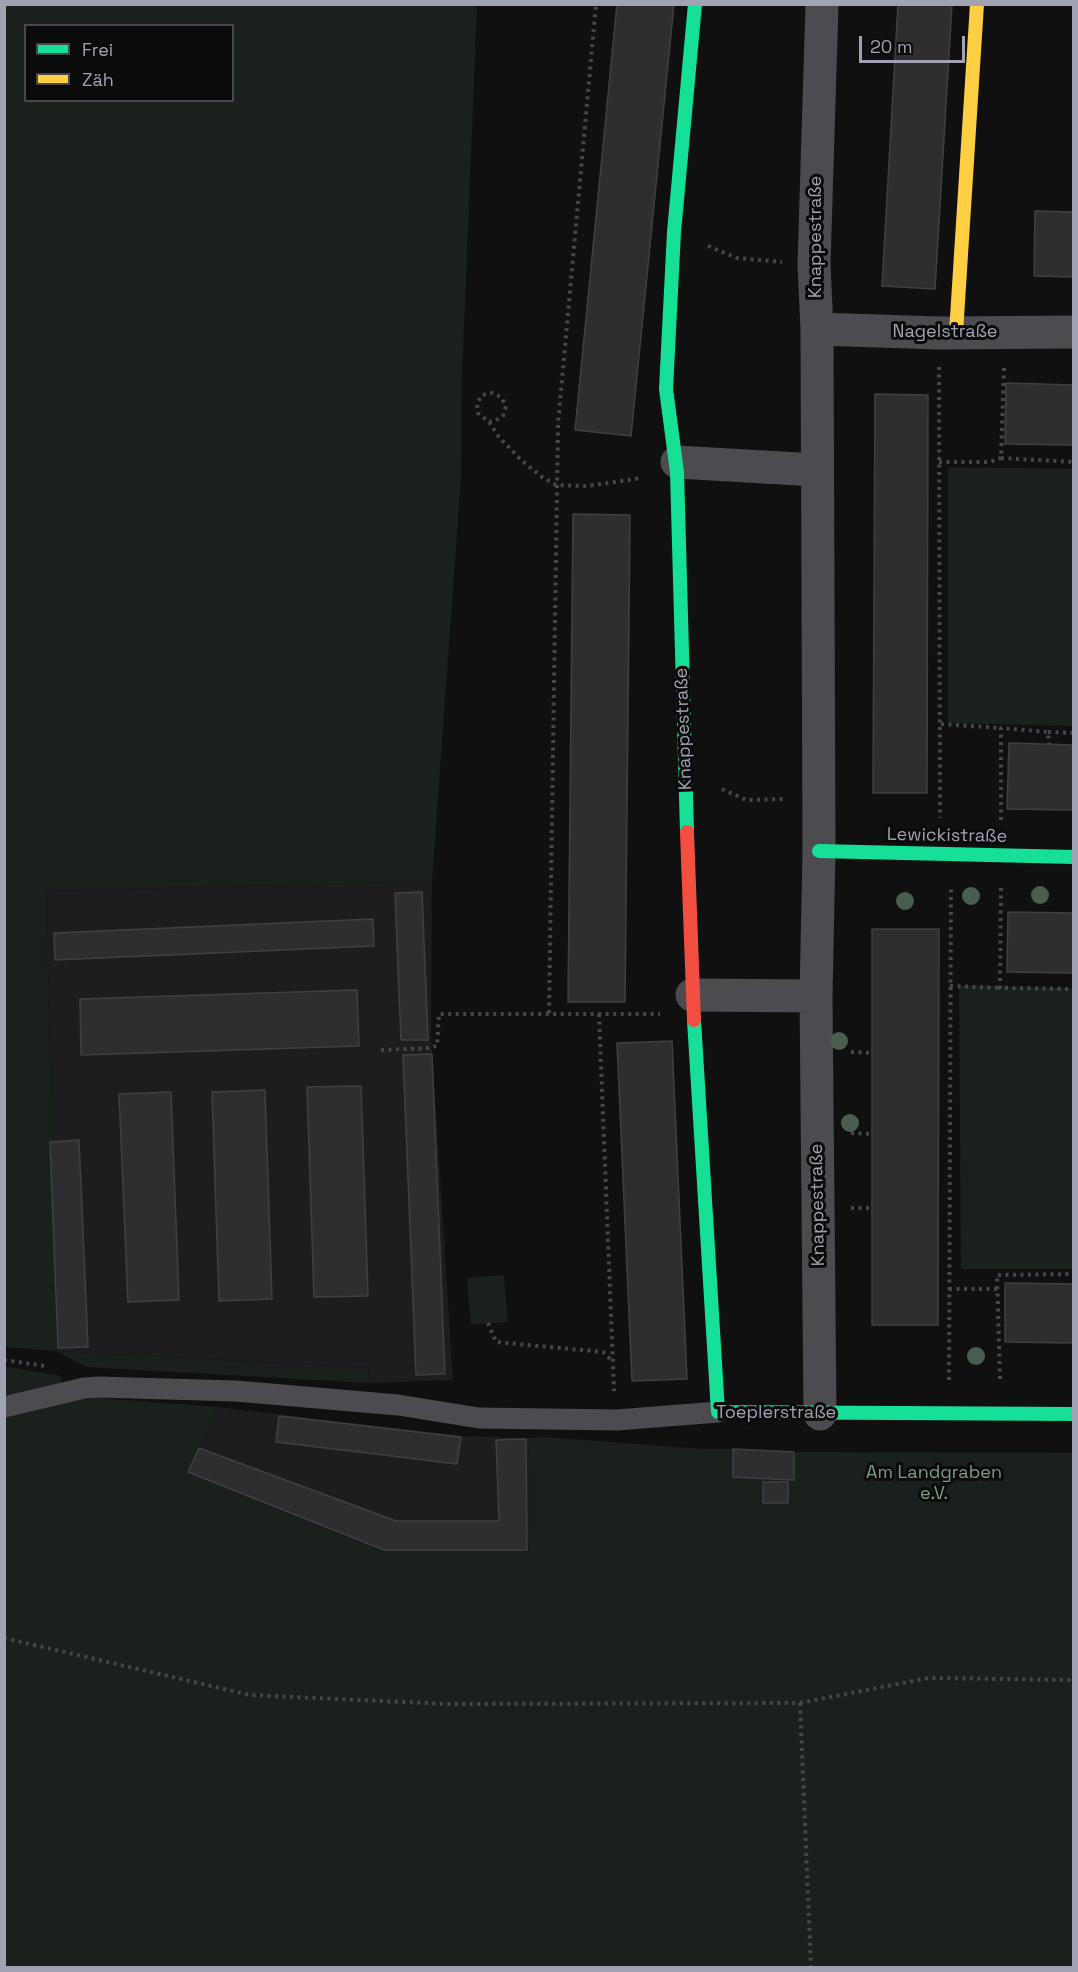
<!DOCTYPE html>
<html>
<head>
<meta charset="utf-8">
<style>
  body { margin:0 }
  #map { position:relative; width:1078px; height:1972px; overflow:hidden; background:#101011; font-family:"Space Grotesk",sans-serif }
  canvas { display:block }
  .frame { position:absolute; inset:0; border:6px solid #a1a3b2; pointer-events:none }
  .legend { position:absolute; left:24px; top:24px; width:210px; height:78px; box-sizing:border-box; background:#0b0b0c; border:2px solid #47484e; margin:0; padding:8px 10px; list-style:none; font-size:18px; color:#a1a3b2 }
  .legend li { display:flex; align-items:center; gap:12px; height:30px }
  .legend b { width:30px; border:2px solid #47484e }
  .scale { position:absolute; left:859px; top:36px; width:106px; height:27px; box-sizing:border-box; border:3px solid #a1a3b2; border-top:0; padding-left:8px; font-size:18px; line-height:21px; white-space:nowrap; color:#a1a3b2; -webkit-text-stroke:4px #0b0b0c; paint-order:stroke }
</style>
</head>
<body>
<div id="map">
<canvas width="1078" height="1972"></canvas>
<div class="frame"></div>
<ul class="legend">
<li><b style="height:8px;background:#16e098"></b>Frei</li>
<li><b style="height:8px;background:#ffcf43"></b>Zäh</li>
</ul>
<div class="scale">20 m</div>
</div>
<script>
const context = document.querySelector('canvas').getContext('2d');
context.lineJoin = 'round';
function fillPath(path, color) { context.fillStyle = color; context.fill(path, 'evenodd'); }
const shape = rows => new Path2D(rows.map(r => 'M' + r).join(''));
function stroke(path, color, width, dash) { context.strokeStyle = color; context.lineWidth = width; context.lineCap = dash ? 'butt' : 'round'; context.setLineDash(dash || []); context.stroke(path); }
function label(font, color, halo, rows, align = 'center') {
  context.font = font + ' "Space Grotesk",sans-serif'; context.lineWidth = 6; context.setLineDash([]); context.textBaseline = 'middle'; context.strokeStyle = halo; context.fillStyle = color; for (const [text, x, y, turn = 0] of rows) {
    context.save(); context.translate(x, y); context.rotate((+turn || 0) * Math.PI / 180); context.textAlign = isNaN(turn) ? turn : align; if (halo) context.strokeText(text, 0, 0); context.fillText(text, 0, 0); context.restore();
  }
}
const built = shape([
  [432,881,431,1035,453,1380,369,1383,368,1368,57,1351,46,891],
  [217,1407,463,1436,528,1438,529,1552,384,1552,186,1472]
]);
const green = shape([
  [4,5,477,5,462,378,461,478,432,881,46,891,57,1351,368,1368,369,1383,86,1367,56,1351,5,1347],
  [26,26,232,26,232,100,26,100],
  [948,467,1073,469,1073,726,948,723],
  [959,985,1073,988,1073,1269,961,1269],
  [504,1275,508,1322,471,1325,467,1278],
  [4,1366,61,1376,62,1384,87,1397,217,1407,187,1472,384,1552,529,1552,528,1438,543,1437,703,1449,733,1449,733,1477,794,1480,794,1452,1073,1453,1073,1967,5,1967]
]);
const building = shape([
  [617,4,674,4,631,436,575,430,617,4],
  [898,4,952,4,935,289,882,286,898,4],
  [1035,211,1074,212,1074,277,1034,276,1035,211],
  [1006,383,1074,385,1074,445,1005,444,1006,383],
  [875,394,928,395,927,793,873,793,875,394],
  [573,514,630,515,625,1002,568,1002,573,514],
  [1009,743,1074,745,1074,810,1007,809,1009,743],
  [422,892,428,1040,401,1040,395,893,422,892],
  [1008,912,1074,913,1074,973,1007,972,1008,912],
  [373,919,374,946,55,960,54,933,373,919],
  [872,929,939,929,938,1325,872,1325,872,929],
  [357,990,359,1046,81,1055,80,999,357,990],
  [672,1041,687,1379,632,1381,617,1043,672,1041],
  [432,1054,445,1374,416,1375,403,1055,432,1054],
  [361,1086,368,1296,314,1297,307,1087,361,1086],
  [265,1090,272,1299,219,1301,212,1092,265,1090],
  [171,1092,179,1300,128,1302,119,1094,171,1092],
  [79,1140,88,1347,58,1348,50,1142,79,1140],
  [1005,1283,1074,1284,1074,1343,1005,1342,1005,1283],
  [279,1416,461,1437,457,1464,276,1442,279,1416],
  [526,1439,527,1550,384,1550,188,1472,199,1448,396,1521,499,1521,496,1440,526,1439],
  [733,1449,794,1452,794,1480,733,1477,733,1449],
  [763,1482,788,1482,788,1503,763,1503,763,1482]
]);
const path = shape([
  [708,246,737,258,782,262],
  [939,367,940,818],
  [1004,368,1001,458,1074,462],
  [489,422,495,421,503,416,506,406,501,397,492,393,482,395,477,404,478,413,489,422,499,437,521,460,542,477,556,485,587,486,642,478],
  [939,462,990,462,1001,458],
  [941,724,1001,728],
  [1048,732,1074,733],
  [722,789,746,800,784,799],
  [1001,820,1001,728,1048,732,1049,744],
  [1001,888,1000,988,1074,989],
  [950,986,1000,988],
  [549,1013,558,424,596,4],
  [599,1014,614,1391],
  [381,1050,428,1048,437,1046,439,1014,660,1014],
  [851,1052,872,1053],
  [851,1133,872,1134],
  [851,1208,872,1208],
  [949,1289,997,1289],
  [488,1323,496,1342,603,1352,612,1361],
  [4,1360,45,1366],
  [1000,1379,997,1275,1074,1274],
  [949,1380,951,887],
  [4,1638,250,1695,447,1704,800,1703,928,1678,1074,1680],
  [800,1703,811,1968]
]);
const lane = shape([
  [4,1407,84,1388,98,1387,236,1391,398,1405,479,1418,617,1420,718,1412]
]);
const street = shape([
  [817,329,939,333,1074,332],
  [677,462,816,470],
  [692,995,816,996],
  [820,1414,816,996,819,851,817,329,814,265,822,4]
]);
const fast = shape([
  [687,832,677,472,666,389,674,232,695,4],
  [819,851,1074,857],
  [694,1020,718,1412,1074,1414]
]);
const slow = shape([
  [956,333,977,4]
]);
const jam = shape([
  [687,832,694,1020]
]);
const trees = [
  [1040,895],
  [971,896],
  [905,901],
  [839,1041],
  [850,1123],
  [976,1356]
];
const streetNames = [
  ["Knappestraße",816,237,-90],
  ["Nagelstraße",945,332],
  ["Knappestraße",684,729,-92],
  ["Lewickistraße",947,836,1],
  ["Knappestraße",818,1205,-91],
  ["Toeplerstraße",776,1413]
];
const parkNames = [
  ["Am Landgraben",934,1473],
  ["e.V.",934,1494]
];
fillPath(built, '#1d1d1f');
fillPath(green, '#1a211c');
fillPath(building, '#2e2e30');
stroke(building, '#404044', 1.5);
stroke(path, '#46464b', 4, [3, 4.5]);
stroke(lane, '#4b4b50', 21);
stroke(street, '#4b4b50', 33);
stroke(fast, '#16e098', 14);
stroke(slow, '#ffcf43', 14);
stroke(jam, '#f24e42', 14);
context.fillStyle = '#495e4e';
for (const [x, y] of trees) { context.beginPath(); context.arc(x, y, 9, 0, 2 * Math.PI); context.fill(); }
label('18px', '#a1a3b2', '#0b0b0c', streetNames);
label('18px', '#779e80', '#0b0b0c', parkNames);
</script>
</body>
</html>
